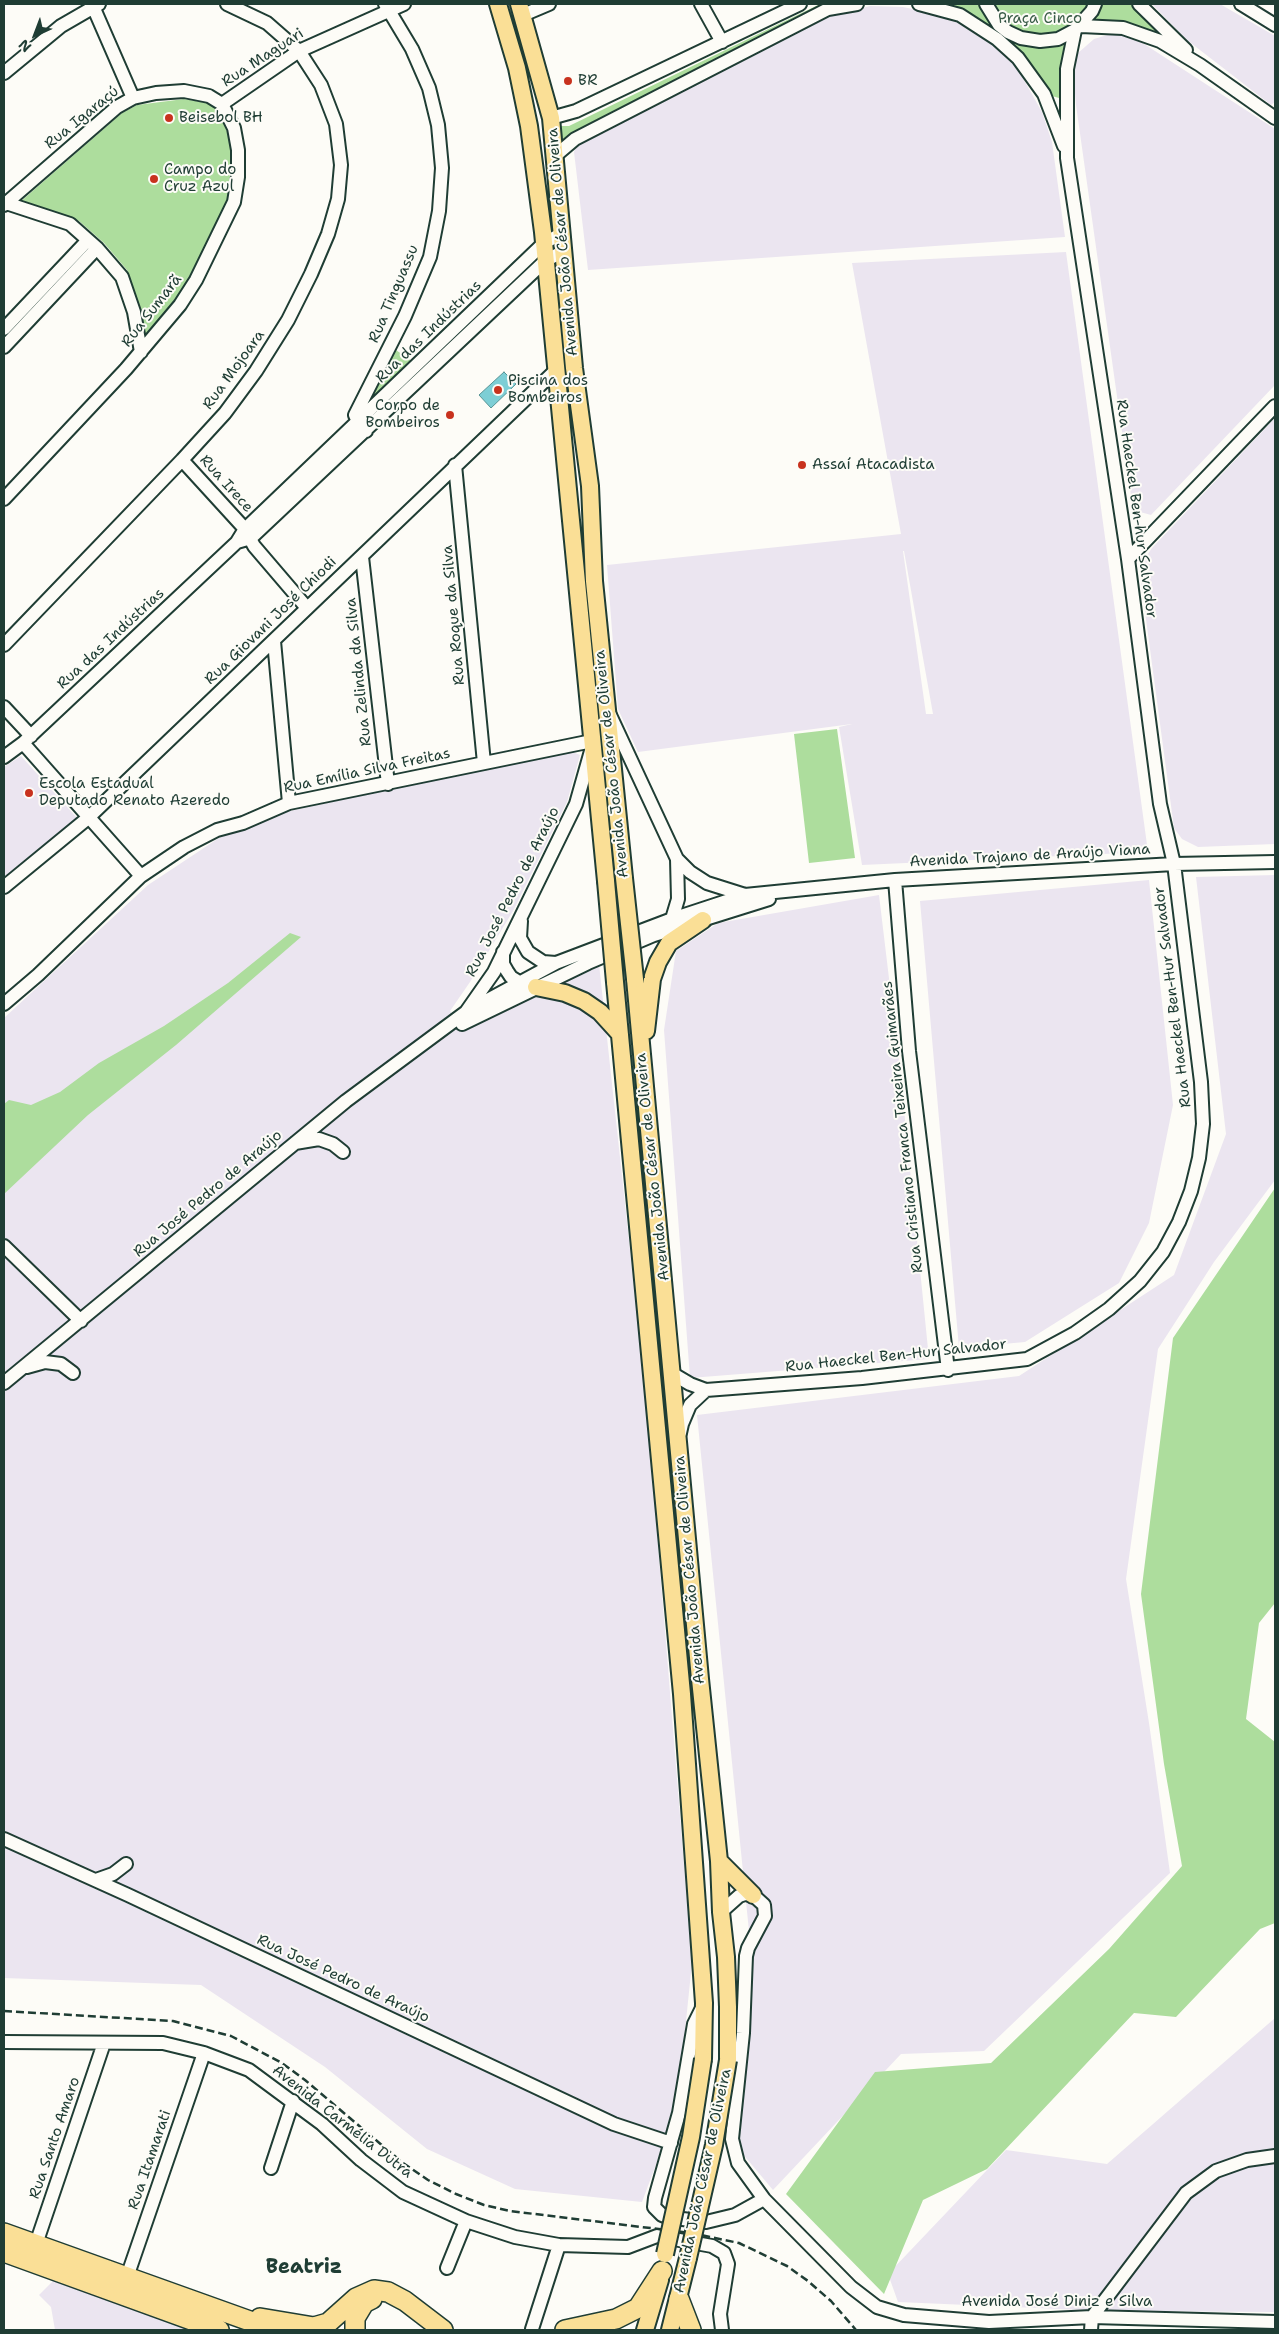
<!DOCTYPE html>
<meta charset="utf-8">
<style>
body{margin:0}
#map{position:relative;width:1279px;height:2334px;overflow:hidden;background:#fdfcf7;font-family:"Shantell Sans",sans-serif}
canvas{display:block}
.frame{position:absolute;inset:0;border:5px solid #1f3d34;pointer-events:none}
.north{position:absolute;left:10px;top:10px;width:50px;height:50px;-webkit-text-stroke:4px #fdfcf7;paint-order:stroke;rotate:223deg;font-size:14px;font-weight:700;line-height:20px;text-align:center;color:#1f3d34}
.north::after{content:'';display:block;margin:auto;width:18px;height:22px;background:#1f3d34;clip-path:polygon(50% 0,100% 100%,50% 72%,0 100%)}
</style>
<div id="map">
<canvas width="1279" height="2334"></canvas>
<div class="frame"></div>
<div class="north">N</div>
</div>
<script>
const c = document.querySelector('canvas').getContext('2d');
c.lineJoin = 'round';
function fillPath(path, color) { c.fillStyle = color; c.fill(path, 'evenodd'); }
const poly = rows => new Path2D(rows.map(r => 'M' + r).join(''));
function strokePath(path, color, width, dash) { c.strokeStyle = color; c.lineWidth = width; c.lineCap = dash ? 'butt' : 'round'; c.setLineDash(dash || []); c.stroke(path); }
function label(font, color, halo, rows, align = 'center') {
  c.font = font + ' "Shantell Sans",sans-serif'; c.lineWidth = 4; c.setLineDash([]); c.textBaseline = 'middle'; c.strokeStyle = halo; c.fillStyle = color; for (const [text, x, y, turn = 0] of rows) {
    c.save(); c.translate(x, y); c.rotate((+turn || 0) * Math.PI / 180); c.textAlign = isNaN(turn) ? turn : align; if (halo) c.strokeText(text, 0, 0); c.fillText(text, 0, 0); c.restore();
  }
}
const built = poly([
 [1152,4,1220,4,1275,36,1275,102,1271,105,1187,40],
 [870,6,903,7,947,16,985,37,1015,64,1042,112,1052,142,1065,237,588,270,574,152,578,142,817,20],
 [1114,33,1135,38,1275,129,1275,385,1151,515,1133,510,1076,105,1073,70,1078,53,1094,39],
 [1066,252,1148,852,862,865,839,727,852,724,638,752,618,709,607,565,901,534,852,263],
 [903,551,904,551,933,714,926,714],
 [1275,418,1275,844,1198,847,1182,839,1174,828,1141,582,1143,561,1152,548],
 [570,751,580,755,567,802,513,911,470,982,450,1011,460,1023,599,964,646,1397,692,1963,677,2108,642,2202,515,2189,427,2149,325,2067,201,1985,4,1978,4,1018,148,885,219,838,290,811],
 [21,756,77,818,4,877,4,767],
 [1275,875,1275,1180,1214,1262,1158,1349,1126,1579,1149,1723,1170,1873,984,2051,901,2054,773,2190,736,2146,751,1951,697,1415,1019,1376,1174,1275,1226,1134,1196,877],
 [1149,880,1173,1105,1149,1223,1119,1283,1025,1342,959,1348,920,901],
 [879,895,900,1070,929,1359,690,1378,664,1030,676,951,718,923],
 [1275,2018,1275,2312,1106,2311,898,2302,888,2274,1006,2150,1107,2164],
 [56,2278,206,2330,55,2330,51,2307,39,2295]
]);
const green = poly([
 [820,4,831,4,795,19,563,140,559,126,569,126],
 [936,4,982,4,992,29],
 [992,4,1087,4,1084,11,1073,24,1059,32,1042,36,1026,34,1010,27,998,15],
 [1098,4,1133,4,1168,41,1132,24,1112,21,1088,22],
 [1072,34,1063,97,1059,98,1052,96,1043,87,1002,35,1031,47,1044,48],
 [184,99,207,103,220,110,234,153,230,201,180,295,144,338,138,302,127,270,104,243,79,221,20,202,122,113,137,105],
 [393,348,416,364,364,413],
 [837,729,855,858,809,863,794,734],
 [290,933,301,937,176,1045,88,1115,4,1194,4,1104,9,1100,31,1105,60,1092,99,1063,164,1026,228,983],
 [1275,1188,1275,1603,1259,1623,1246,1719,1275,1742,1275,1923,1260,1929,1176,2017,1134,2013,987,2169,923,2200,884,2294,786,2194,875,2072,991,2063,1109,1949,1182,1866,1164,1764,1141,1594,1173,1338]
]);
const water = poly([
 [504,372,516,384,491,408,479,395,504,372]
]);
const minor = poly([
 [92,4,133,98],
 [701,4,722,42],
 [919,4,960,15,997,39,1018,58,1044,94,1064,146],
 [986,4,999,25,1008,32,1021,38,1040,41,1058,39,1075,30,1092,11,1095,4],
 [1139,4,1186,50],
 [1241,4,1275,25],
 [523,15,549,4],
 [1081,26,1123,28,1160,41,1200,65,1275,118],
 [4,73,61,26,99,4],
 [222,104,299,51,404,4],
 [551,118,576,111,800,4],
 [555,156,575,139,828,9,857,4],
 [6,203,70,224,97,248,122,277,134,312,141,352],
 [4,205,117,107,133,98,156,93,184,91,209,96,222,104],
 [4,329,88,240],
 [4,347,97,248],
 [366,431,358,422,355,415,405,316,430,257,439,211,442,168,438,125,429,88,412,49,385,4],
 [182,460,245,529,254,546,307,608],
 [455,465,484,763],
 [4,499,126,369,180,305,196,280,234,202,238,177,238,150,234,128,222,104],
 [237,542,251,538,545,261,562,252],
 [362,557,388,784],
 [1128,559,1275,406],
 [274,641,289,803],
 [4,645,182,460,225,413,256,371,288,320,311,274,328,234,338,199,341,165,336,124,321,85,299,51,267,23,227,4],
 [4,707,31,736],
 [610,715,677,859,690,872,707,883,745,895],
 [23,743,141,876],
 [4,757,23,743,237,542,245,529,544,243,561,234],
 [895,880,909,1051,948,1370],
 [4,887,88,818,555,371],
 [521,921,520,938,528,952,543,962,556,963],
 [666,922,672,919,678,899,677,859],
 [503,952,503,964,507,971,511,977,524,985],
 [4,1004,38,975,141,876,184,847,217,830,243,823,289,803,592,741],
 [469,1010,556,963,672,919,745,895,895,880,1174,864,1275,862],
 [462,1024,588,963,654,935,769,899],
 [295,1143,319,1139,333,1144,343,1152],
 [4,1246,81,1321],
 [27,1367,45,1362,61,1364,73,1373],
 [673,1374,690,1384,706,1390,862,1378,1027,1359,1075,1333,1109,1309,1140,1281,1163,1252,1179,1222,1191,1191,1199,1158,1203,1124,1201,1082,1174,864,1160,804,1128,559,1067,158,1067,69,1075,30],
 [4,1383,346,1101,466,1012,494,972,576,804,591,751],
 [680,1433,682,1424,690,1405,706,1390],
 [4,1839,128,1895,614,2124,671,2143],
 [96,1880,113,1874,126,1864],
 [721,1912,739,1896,745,1894,753,1895,764,1905,765,1916,748,1948,746,1956,743,2033,732,2139,738,2163,764,2199,851,2287,877,2307,904,2315,989,2322,1092,2317,1275,2322],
 [703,2006,694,2024,679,2113,655,2198,654,2207,662,2215,667,2217,706,2222,735,2215,764,2199],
 [4,2042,163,2043,204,2053,249,2070,322,2124,361,2160,403,2192,466,2221,515,2237,559,2245,628,2247,657,2236,712,2246,724,2253,728,2264,720,2314,722,2330],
 [271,2168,293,2101],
 [36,2244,104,2043],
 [447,2268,466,2221],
 [127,2277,204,2053],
 [532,2329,559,2245],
 [1091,2330,1092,2317,1186,2193,1216,2171,1247,2160,1275,2156]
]);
const major = poly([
 [498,4,517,68,529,126,543,232,606,881],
 [519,4,551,118,574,368,590,486,594,581,624,878],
 [635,979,700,1679,719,1861,721,1912,726,1957,728,2007,728,2060],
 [615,982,682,1694,704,2003,703,2059],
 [536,987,565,993,584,1001,600,1012,620,1034],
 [646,1031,652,979,658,962,669,943,703,920],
 [719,1861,753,1895],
 [645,2330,660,2280],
 [670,2330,688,2258]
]);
const highway = poly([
 [4,2233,275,2330],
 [4,2252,219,2330],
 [679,2299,691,2330],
 [260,2318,314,2327,328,2323,356,2298,374,2290,388,2292,405,2301,443,2330],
 [355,2330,355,2318,364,2303,372,2299],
 [565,2330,616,2319,638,2308,662,2271]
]);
const rail = poly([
 [4,2011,173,2021,231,2036,282,2063,305,2080,403,2163,428,2180,456,2194,484,2205,510,2211,691,2233,739,2243,787,2266,808,2281,831,2301,856,2330]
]);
const majorBridge = poly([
 [624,878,635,979],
 [606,881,615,982],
 [665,2254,691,2137,703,2059],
 [688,2258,714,2145,728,2060]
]);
const markers = [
 [568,81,5,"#c8321e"],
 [169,118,5,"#c8321e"],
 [154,179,5,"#c8321e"],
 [498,390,5,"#c8321e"],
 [450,415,5,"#c8321e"],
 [802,465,5,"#c8321e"],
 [29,793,5,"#c8321e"]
];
const parkNames = [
 ["Praça Cinco",1040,19]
];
const streetNames = [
 ["Rua Maguari",263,58,-33],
 ["Rua Igaraçú",82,118,-39],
 ["Avenida João César de Oliveira",563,242,-95],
 ["Rua Tinguassu",394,294,-67],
 ["Rua Sumarã",152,311,-52],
 ["Rua das Indústrias",429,332,-44],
 ["Rua Mojoara",234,370,-54],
 ["Rua Irece",226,484,48],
 ["Rua Haeckel Ben-hur Salvador",1136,509,82],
 ["Rua Roque da Silva",454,615,-95],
 ["Rua Giovani José Chiodi",271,621,-44],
 ["Rua das Indústrias",111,639,-43],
 ["Rua Zelinda da Silva",359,672,-96],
 ["Avenida João César de Oliveira",612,764,-96],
 ["Rua Emília Silva Freitas",367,771,-12],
 ["Avenida Trajano de Araújo Viana",1030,856,-3],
 ["Rua José Pedro de Araújo",513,892,-63],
 ["Rua Haeckel Ben-Hur Salvador",1173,997,-97],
 ["Rua Cristiano Franca Teixeira Guimarães",903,1127,-96],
 ["Avenida João César de Oliveira",653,1167,-96],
 ["Rua José Pedro de Araújo",208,1194,-40],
 ["Rua Haeckel Ben-Hur Salvador",896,1356,-6],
 ["Avenida João César de Oliveira",690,1570,-95],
 ["Rua José Pedro de Araújo",343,1979,25],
 ["Avenida Carmélia Dutra",342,2122,38],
 ["Rua Santo Amaro",55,2138,-71],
 ["Rua Itamarati",150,2160,-71],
 ["Avenida João César de Oliveira",703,2181,-78],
 ["Avenida José Diniz e Silva",1057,2302]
];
const poiNames = [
 ["BR",578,81],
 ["Beisebol BH",179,118],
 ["Campo do",164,170],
 ["Cruz Azul",164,187],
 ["Piscina dos",508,381],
 ["Bombeiros",508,398],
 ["Corpo de",440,406,"right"],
 ["Bombeiros",440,423,"right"],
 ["Assaí Atacadista",812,465],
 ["Escola Estadual",39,784],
 ["Deputado Renato Azeredo",39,801]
];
const districtNames = [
 ["Beatriz",304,2268]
];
fillPath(built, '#ebe5f0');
fillPath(green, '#addd9d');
fillPath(water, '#7dced5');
strokePath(water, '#579495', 1);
strokePath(minor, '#1f3d34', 16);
strokePath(major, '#1f3d34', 20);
strokePath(highway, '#1f3d34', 22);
strokePath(minor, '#fdfcf7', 12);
strokePath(major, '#fadf96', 16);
strokePath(highway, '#fadf96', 19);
strokePath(rail, '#1f3d34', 2.5, [8, 4]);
strokePath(majorBridge, '#1f3d34', 20, []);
strokePath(majorBridge, '#fadf96', 16);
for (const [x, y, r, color] of markers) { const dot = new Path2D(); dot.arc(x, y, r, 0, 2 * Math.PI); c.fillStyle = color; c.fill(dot); strokePath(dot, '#fdfcf7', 2); }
label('15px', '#3b5d49', '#fdfcf7', parkNames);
label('15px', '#1f3d34', '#fdfcf7', streetNames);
label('15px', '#1f3d34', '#fdfcf7', poiNames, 'left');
label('bold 20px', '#1f3d34', '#fdfcf7', districtNames);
</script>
